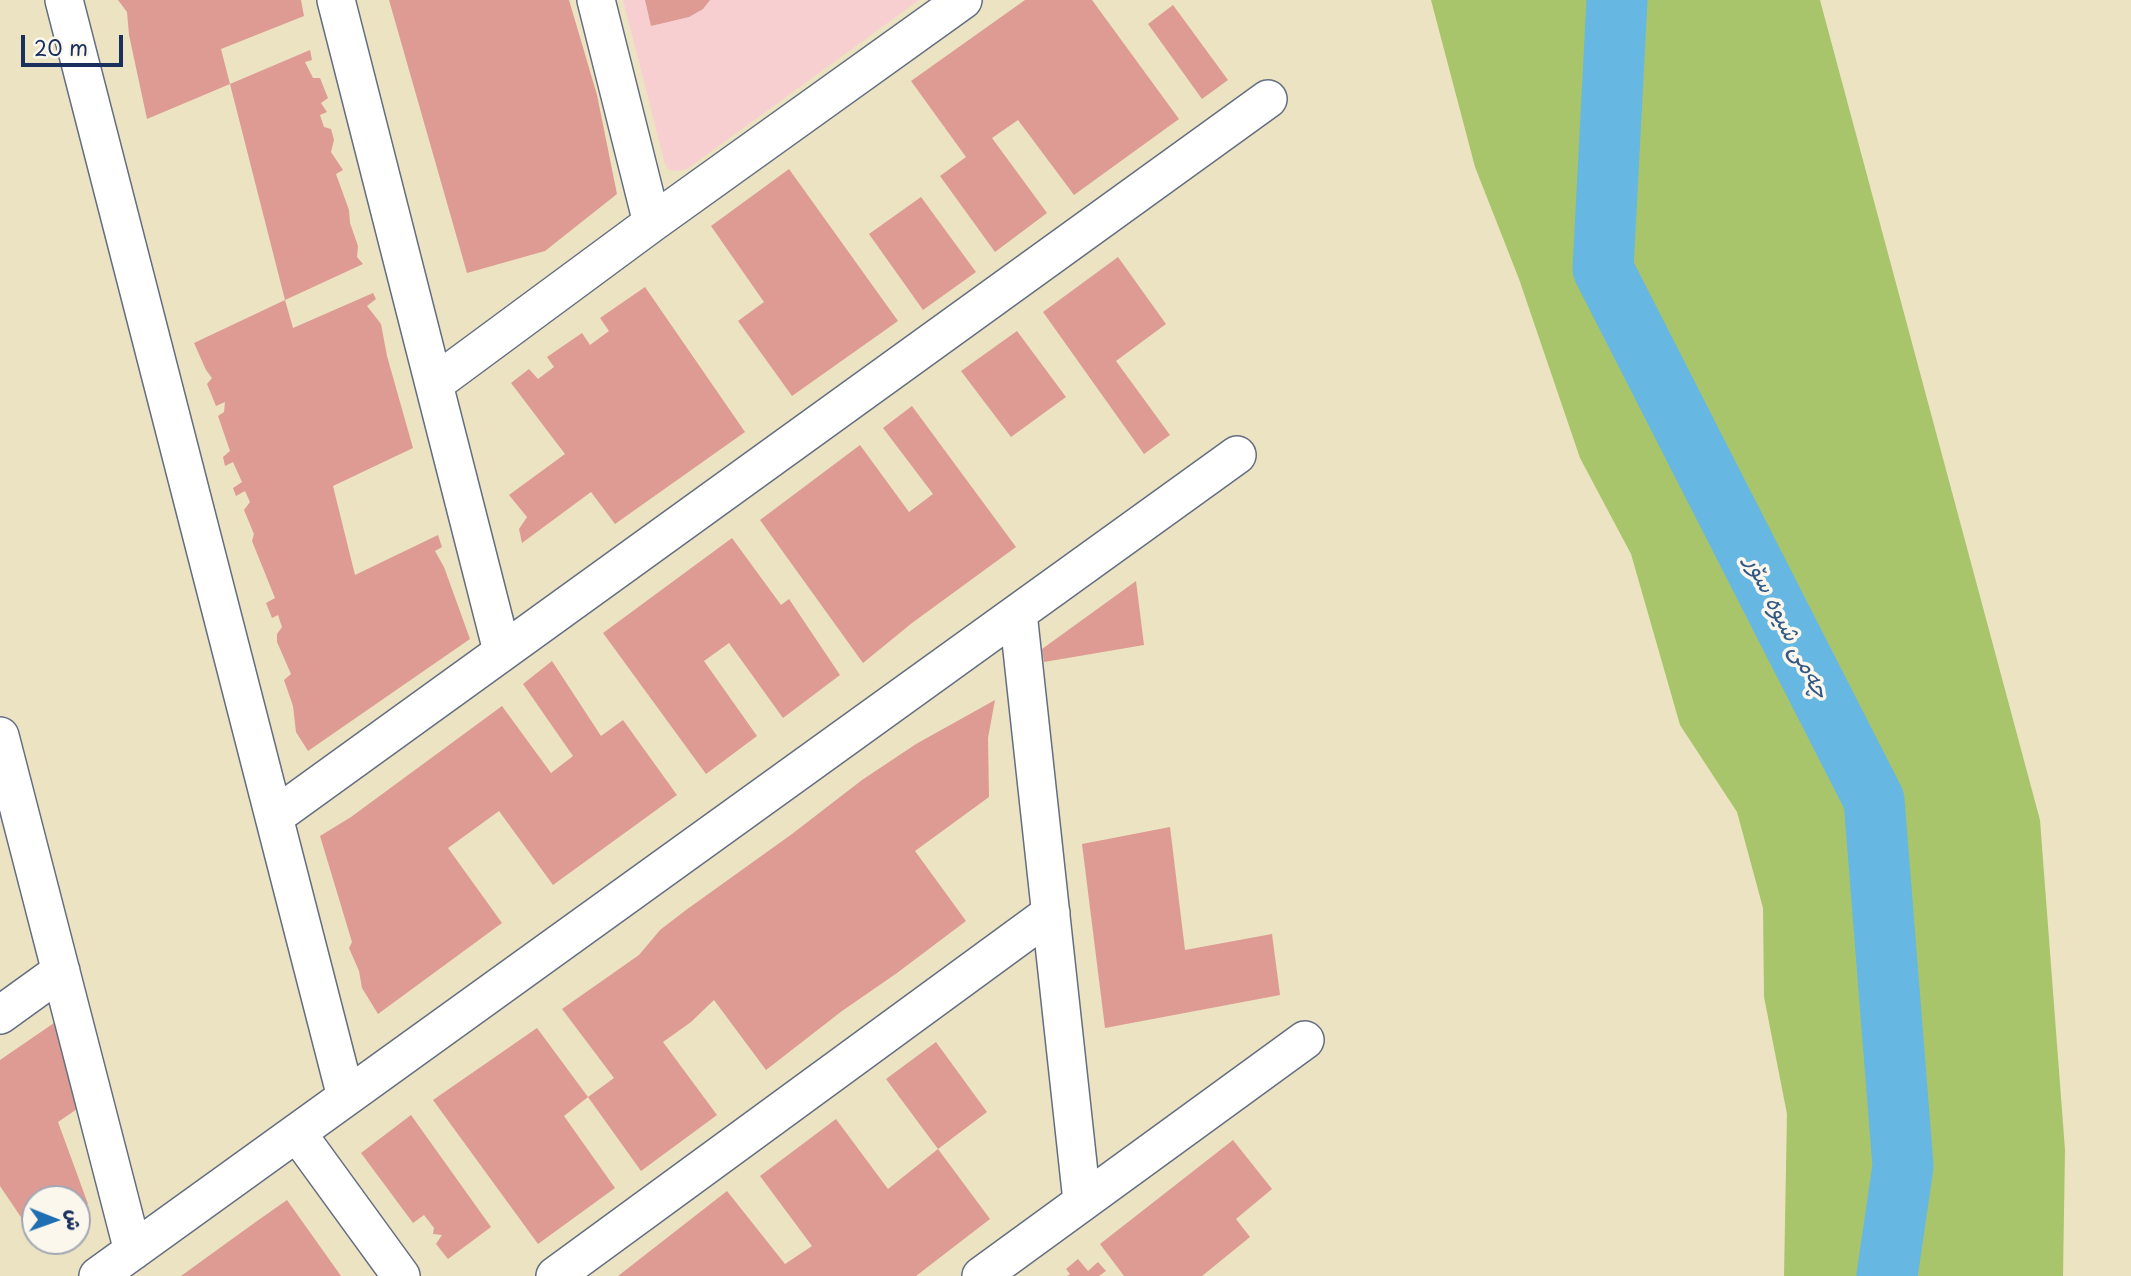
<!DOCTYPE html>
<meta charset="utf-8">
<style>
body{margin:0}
#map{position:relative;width:2131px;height:1276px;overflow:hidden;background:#ece3c2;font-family:"Playpen Sans","Playpen Sans Arabic",sans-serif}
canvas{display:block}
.north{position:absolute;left:21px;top:1185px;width:70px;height:70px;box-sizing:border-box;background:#fbf7ec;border:2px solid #a1a7b3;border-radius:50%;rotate:91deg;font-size:19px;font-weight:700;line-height:28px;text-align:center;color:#1b2f5e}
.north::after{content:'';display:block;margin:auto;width:24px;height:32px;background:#1f6fb2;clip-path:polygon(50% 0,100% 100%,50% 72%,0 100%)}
.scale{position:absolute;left:21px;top:35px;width:102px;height:32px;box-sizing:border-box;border:4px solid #1b2f5e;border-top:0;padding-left:9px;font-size:21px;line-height:24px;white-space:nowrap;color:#1b2f5e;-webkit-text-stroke:5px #fbf7ec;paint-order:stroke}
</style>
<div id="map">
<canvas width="2131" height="1276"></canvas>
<div class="north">ش</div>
<div class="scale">20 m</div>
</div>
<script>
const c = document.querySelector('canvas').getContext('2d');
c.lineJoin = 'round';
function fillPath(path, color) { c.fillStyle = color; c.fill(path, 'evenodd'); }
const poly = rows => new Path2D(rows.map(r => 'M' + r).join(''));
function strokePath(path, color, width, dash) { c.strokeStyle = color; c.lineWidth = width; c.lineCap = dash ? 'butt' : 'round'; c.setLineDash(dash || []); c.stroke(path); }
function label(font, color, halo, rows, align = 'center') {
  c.font = font + ' "Playpen Sans","Playpen Sans Arabic",sans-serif'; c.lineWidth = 7; c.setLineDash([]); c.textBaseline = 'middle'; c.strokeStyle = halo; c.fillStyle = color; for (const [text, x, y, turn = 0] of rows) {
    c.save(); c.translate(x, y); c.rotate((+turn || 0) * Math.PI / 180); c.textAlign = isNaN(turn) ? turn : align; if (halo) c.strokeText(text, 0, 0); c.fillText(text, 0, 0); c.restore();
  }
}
const built = poly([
 [623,0,919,0,687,169,677,171,669,170,665,164]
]);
const green = poly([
 [1431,0,1820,0,2040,820,2065,1150,2063,1276,1784,1276,1787,1114,1764,997,1763,908,1737,812,1680,725,1631,554,1580,458,1519,279,1475,167]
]);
const river = poly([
 [1617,0,1603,269,1874,800,1903,1166,1887,1276]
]);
const building = poly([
 [118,0,301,0,304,16,221,49,230,84,147,119,129,35,127,12],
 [389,0,569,0,597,95,617,194,545,251,467,273],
 [645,0,710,0,703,9,689,17,651,26],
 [1025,0,1092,0,1179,119,1074,195,1018,120,992,138,1047,213,995,252,940,176,966,157,911,81],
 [1173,5,1228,80,1202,99,1148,24],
 [310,50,312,60,305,62,313,78,320,78,328,98,321,103,327,112,320,115,324,127,331,129,334,140,331,152,343,170,336,174,349,210,350,223,358,246,357,257,363,264,285,300,293,328,373,293,376,299,367,306,381,324,387,356,413,448,333,486,355,575,438,535,442,547,435,551,444,567,470,639,308,751,296,732,293,706,284,680,291,674,277,642,277,634,282,627,278,615,272,618,266,603,275,598,252,541,254,534,244,510,250,502,245,491,236,496,233,488,242,482,233,462,225,466,223,457,230,451,218,416,224,412,225,402,216,406,207,384,212,378,206,370,194,343,285,300,230,84],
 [789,169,898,321,792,396,738,321,764,302,711,226],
 [921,197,976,272,923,310,869,234],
 [1118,257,1166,324,1116,361,1170,435,1144,454,1043,312],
 [645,287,745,432,615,524,591,492,522,543,519,529,527,517,509,495,565,454,511,383,529,369,538,379,554,367,547,357,582,333,590,345,609,331,600,318],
 [1017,331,1066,397,1011,437,961,371],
 [912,406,1016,547,912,623,863,663,760,520,860,445,909,512,933,494,883,428],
 [732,538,781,605,789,599,840,675,783,718,729,643,704,661,757,736,706,774,603,633],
 [1136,581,1144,645,1044,662,1042,649],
 [552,661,601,736,623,720,677,795,553,885,499,811,448,848,502,923,378,1014,362,988,359,971,349,948,352,942,320,836,351,817,502,706,551,773,573,756,523,684],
 [995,700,988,738,989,797,915,851,966,921,897,973,842,1011,766,1070,714,1000,691,1022,663,1042,717,1115,641,1171,588,1097,564,1116,615,1188,538,1244,433,1100,537,1028,588,1097,614,1078,562,1009,639,955,660,930,686,910,792,834,862,780,916,744],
 [1170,827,1185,950,1272,934,1280,995,1105,1028,1082,844],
 [54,1023,77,1109,58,1122,88,1204,77,1213,77,1199,35,1199,35,1238,0,1186,0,1060],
 [936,1042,987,1112,938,1149,886,1079],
 [411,1115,491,1227,448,1259,436,1244,442,1235,433,1234,434,1228,424,1215,413,1223,361,1153],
 [836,1119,888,1189,938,1149,990,1219,916,1276,618,1276,727,1191,785,1264,812,1246,760,1176],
 [1233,1140,1272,1189,1236,1219,1250,1237,1202,1276,1124,1276,1100,1244],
 [287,1200,341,1276,181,1276,257,1221],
 [1078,1259,1088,1271,1098,1262,1106,1271,1099,1276,1067,1276,1070,1274,1066,1269]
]);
const minor = poly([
 [64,0,346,1097],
 [336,0,502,651],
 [596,0,652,223],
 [434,384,652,223,963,0],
 [1018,613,1082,1201],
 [0,736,133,1251],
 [274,817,1268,99],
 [0,1015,61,971],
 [297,1133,401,1276],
 [98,1276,1237,455],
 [555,1276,1051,913],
 [981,1276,1305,1040]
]);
const waterNames = [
 ["چەمی شیوە سۆر",1786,628,63]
];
fillPath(built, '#f7cfd1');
fillPath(green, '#a9c56c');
strokePath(river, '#66b7e1', 61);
fillPath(building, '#dd9b93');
strokePath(minor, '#646e81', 40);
strokePath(minor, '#fff', 37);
label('italic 23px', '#325885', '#fbf7ec', waterNames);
</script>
